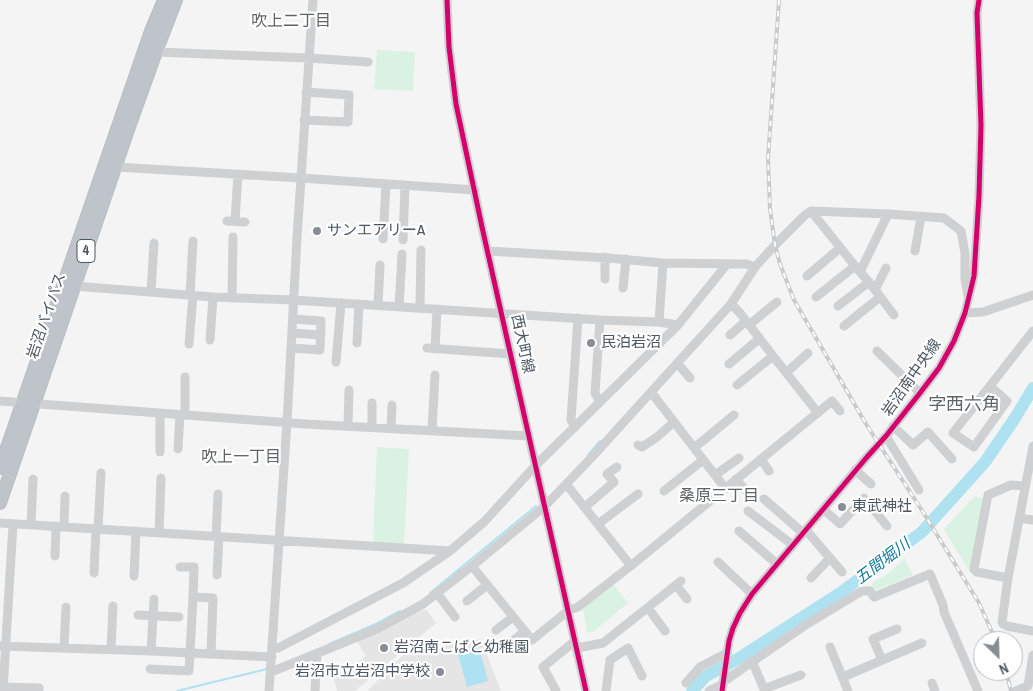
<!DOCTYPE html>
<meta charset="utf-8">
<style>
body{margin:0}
#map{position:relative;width:1033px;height:691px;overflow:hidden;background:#f4f4f4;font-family:"Archivo Narrow",sans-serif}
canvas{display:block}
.north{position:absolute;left:973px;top:631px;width:50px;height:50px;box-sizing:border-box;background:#fff;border:1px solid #b7bbc0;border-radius:50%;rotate:156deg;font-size:14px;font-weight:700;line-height:20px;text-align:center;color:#4a5661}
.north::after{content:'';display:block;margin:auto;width:18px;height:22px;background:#868d94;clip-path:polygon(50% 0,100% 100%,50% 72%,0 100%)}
</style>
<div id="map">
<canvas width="1033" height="691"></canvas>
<div class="north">N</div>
</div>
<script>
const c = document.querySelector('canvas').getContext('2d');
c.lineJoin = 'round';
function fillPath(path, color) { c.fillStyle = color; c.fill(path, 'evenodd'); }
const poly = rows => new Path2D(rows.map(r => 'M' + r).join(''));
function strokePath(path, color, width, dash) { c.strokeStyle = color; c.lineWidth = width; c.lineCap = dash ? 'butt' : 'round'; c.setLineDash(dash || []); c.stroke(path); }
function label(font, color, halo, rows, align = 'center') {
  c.font = font + ' "Archivo Narrow","Noto Sans JP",sans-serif'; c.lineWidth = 4.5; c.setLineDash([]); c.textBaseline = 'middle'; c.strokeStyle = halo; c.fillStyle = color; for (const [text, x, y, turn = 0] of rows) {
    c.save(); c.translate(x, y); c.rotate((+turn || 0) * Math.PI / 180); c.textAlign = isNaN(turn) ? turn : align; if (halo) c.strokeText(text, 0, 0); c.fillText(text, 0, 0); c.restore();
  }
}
const education = poly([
 [416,610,427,610,436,623,355,691,337,691,334,679,366,656,356,640],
 [481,639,501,691,367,691,406,652]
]);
const green = poly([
 [377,50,415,52,413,91,374,89],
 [377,447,409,449,404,544,373,543],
 [974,497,986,498,971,574,944,529],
 [905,559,913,575,877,590,871,588,873,582,886,575],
 [613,584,628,603,593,632,587,633,583,609]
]);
const water = poly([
 [479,647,488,681,467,687,458,654]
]);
const stream = poly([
 [588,455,600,441],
 [430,593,536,506],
 [329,644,376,624,400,611],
 [177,691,267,669]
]);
const river = poly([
 [692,691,706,676,736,660,843,591,922,532,985,462,1015,418,1033,388]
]);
const minor = poly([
 [447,0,449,47,456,104,482,227,586,691],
 [156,52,308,58,368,62],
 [304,120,348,122,349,95,306,92],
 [116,167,301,178,475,190],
 [811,211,855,266,869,282,894,315],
 [227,221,245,222],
 [235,221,238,174],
 [383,239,386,184],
 [403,240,405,185],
 [488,251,608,258,663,263,746,264,755,267],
 [915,251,921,217],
 [860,272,888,214],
 [807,276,840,248],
 [605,279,605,257],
 [74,286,213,297,294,300,600,320,659,322,678,325],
 [623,288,626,259],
 [875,290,886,268],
 [151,292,154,243],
 [190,295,193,241],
 [816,297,855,266],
 [232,298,233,237],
 [378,305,380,265],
 [838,306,869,282],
 [399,307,402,254],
 [420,308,421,250],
 [965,313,983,312,1033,295],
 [600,320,595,393,600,402],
 [659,322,663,263],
 [749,325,777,302],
 [844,326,880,297],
 [292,333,321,335],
 [730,335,746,321],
 [210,340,213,297],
 [357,343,359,304],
 [189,344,193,295],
 [291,348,320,350,321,321,293,319],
 [427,348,511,354],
 [435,349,437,309],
 [877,351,920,393],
 [336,362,341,303],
 [677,363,690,378],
 [729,364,759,339],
 [786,373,808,353],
 [185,377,185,415],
 [737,385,773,356],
 [990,386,1007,401,974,447,953,433,990,386,1033,331],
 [0,401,305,424,529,436],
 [818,413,773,356,740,313,731,304,755,267,775,245,805,215,811,211,888,214,944,218,961,231,965,253,965,279,968,296],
 [348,426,349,390],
 [893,426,913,445,928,432,952,459],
 [372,427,372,403],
 [575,427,571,420,578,318],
 [391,428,392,405],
 [432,430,435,375],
 [886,436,919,490],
 [638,445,642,447,657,437,674,422],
 [1033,446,1008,578,1002,622,1003,624,1007,626,1033,631],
 [694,448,734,415],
 [178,449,180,415],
 [160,452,160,414],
 [761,459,769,471],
 [855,470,871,484],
 [715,475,739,458],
 [736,479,752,498],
 [566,484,631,566],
 [725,488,651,392,731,304],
 [664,491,703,460],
 [764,499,803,533],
 [585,507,614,482,607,474,617,467],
 [823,509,840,524,864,498,887,526],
 [748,511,793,545],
 [1019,518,1033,520],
 [0,523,450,551],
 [598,524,638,494],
 [31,525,33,479],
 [64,527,65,496],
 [98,529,101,473],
 [806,530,842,572],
 [739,531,777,564],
 [159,533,161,478],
 [216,536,218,494],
 [55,556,56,526],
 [718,562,752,594],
 [472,566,532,640,569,610,578,607,633,564,832,401,840,411],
 [180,567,194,567,193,597],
 [94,573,96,529],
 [217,575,219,536],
 [134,576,136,531],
 [811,578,830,558],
 [1008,578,977,572,974,569,988,495,1011,485,1025,486],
 [676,585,687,599],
 [437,593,455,617],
 [467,601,487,585],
 [648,608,665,631],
 [138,615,179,617],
 [496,630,513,617],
 [0,646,151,651,272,657],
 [830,647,848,691],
 [64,648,66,607],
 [273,648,278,648,403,583,450,551,484,522,536,465,678,325,727,264],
 [504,648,525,631],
 [577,648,603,643,681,581],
 [111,649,113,606],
 [151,651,154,599],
 [882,660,873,639,897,629],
 [752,661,764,689,801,675],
 [150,669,189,671,193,597,213,598,211,653],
 [271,672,377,629,423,604,472,566,545,506,594,455,651,392],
 [843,677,922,643],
 [723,682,804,626,862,591,870,591,874,597,930,574,943,605,944,612,978,691],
 [686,683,700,667,727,653],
 [932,683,935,691],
 [4,687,39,688,39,691],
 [3,691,13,524],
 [269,691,287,422,297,238,313,0],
 [315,691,317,653],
 [556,691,543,667,575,641],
 [606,691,610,660,628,648,642,676],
 [709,691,723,684],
 [722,691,729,641,733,628,740,613,752,594,867,457,886,436,920,393,939,368,954,341,965,313,974,276,979,196,981,125,977,13,979,0],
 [1016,691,1028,686,1033,655]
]);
const highway = poly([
 [0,468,151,31,164,0],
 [0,503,129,127,156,52,176,0]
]);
const rail = poly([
 [779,0,768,159,770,209,775,245,780,264,794,300,866,424,923,512,979,603,996,641],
 [1006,671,1011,691]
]);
const cycleway = poly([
 [447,0,449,47,456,104,482,227,586,691],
 [722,691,729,641,733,628,740,613,752,594,867,457,886,436,920,393,939,368,954,341,965,313,974,276,979,196,981,125,977,13,979,0]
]);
const markers = [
 [317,231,5,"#868d94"],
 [591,343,5,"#868d94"],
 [842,507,5,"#868d94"],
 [384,648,5,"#868d94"],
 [440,672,5,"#868d94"]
];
const shields = [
 [86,251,18]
];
const shieldNames = [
 ["4",86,251]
];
const poiNames = [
 ["サンエアリーA",327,231],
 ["民泊岩沼",601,343],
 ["東武神社",852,507],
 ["岩沼南こばと幼稚園",394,648],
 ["岩沼市立岩沼中学校",430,672,"right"]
];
const streetNames = [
 ["岩沼バイパス",47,316,-71],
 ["西大町線",522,344,78],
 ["岩沼南中央線",912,378,-55]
];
const neighbourhoodNames = [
 ["吹上二丁目",291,22],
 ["吹上一丁目",241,458],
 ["桑原三丁目",719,497]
];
const waterNames = [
 ["五間堀川",883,562,-37]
];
const quarterNames = [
 ["字西六角",964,405]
];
fillPath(education, '#e6e5e6');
fillPath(green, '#d9f2e3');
fillPath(water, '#aee2f0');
strokePath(stream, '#aee2f0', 2);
strokePath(river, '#aee2f0', 12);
strokePath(highway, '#b9bec3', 14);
strokePath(minor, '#ced0d2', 9);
strokePath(highway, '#bec4c9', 12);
strokePath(rail, '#c9cacc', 4);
strokePath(rail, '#fff', 2, [5.5]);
strokePath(cycleway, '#d6006c', 5);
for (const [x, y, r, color] of markers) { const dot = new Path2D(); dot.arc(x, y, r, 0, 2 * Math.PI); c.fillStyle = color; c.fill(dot); strokePath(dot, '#fff', 2); }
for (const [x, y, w] of shields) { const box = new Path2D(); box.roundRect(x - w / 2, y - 11.5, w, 23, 4); c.fillStyle = '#fff'; c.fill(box); strokePath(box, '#4a5661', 1); }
label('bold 14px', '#4a5661', null, shieldNames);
label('15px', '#4a5661', '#fff', poiNames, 'left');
label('15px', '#4a5661', '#fff', streetNames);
label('16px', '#5f6368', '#fff', neighbourhoodNames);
label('italic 16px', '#0c7c9b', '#fff', waterNames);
label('18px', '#5f6368', '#fff', quarterNames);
</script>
